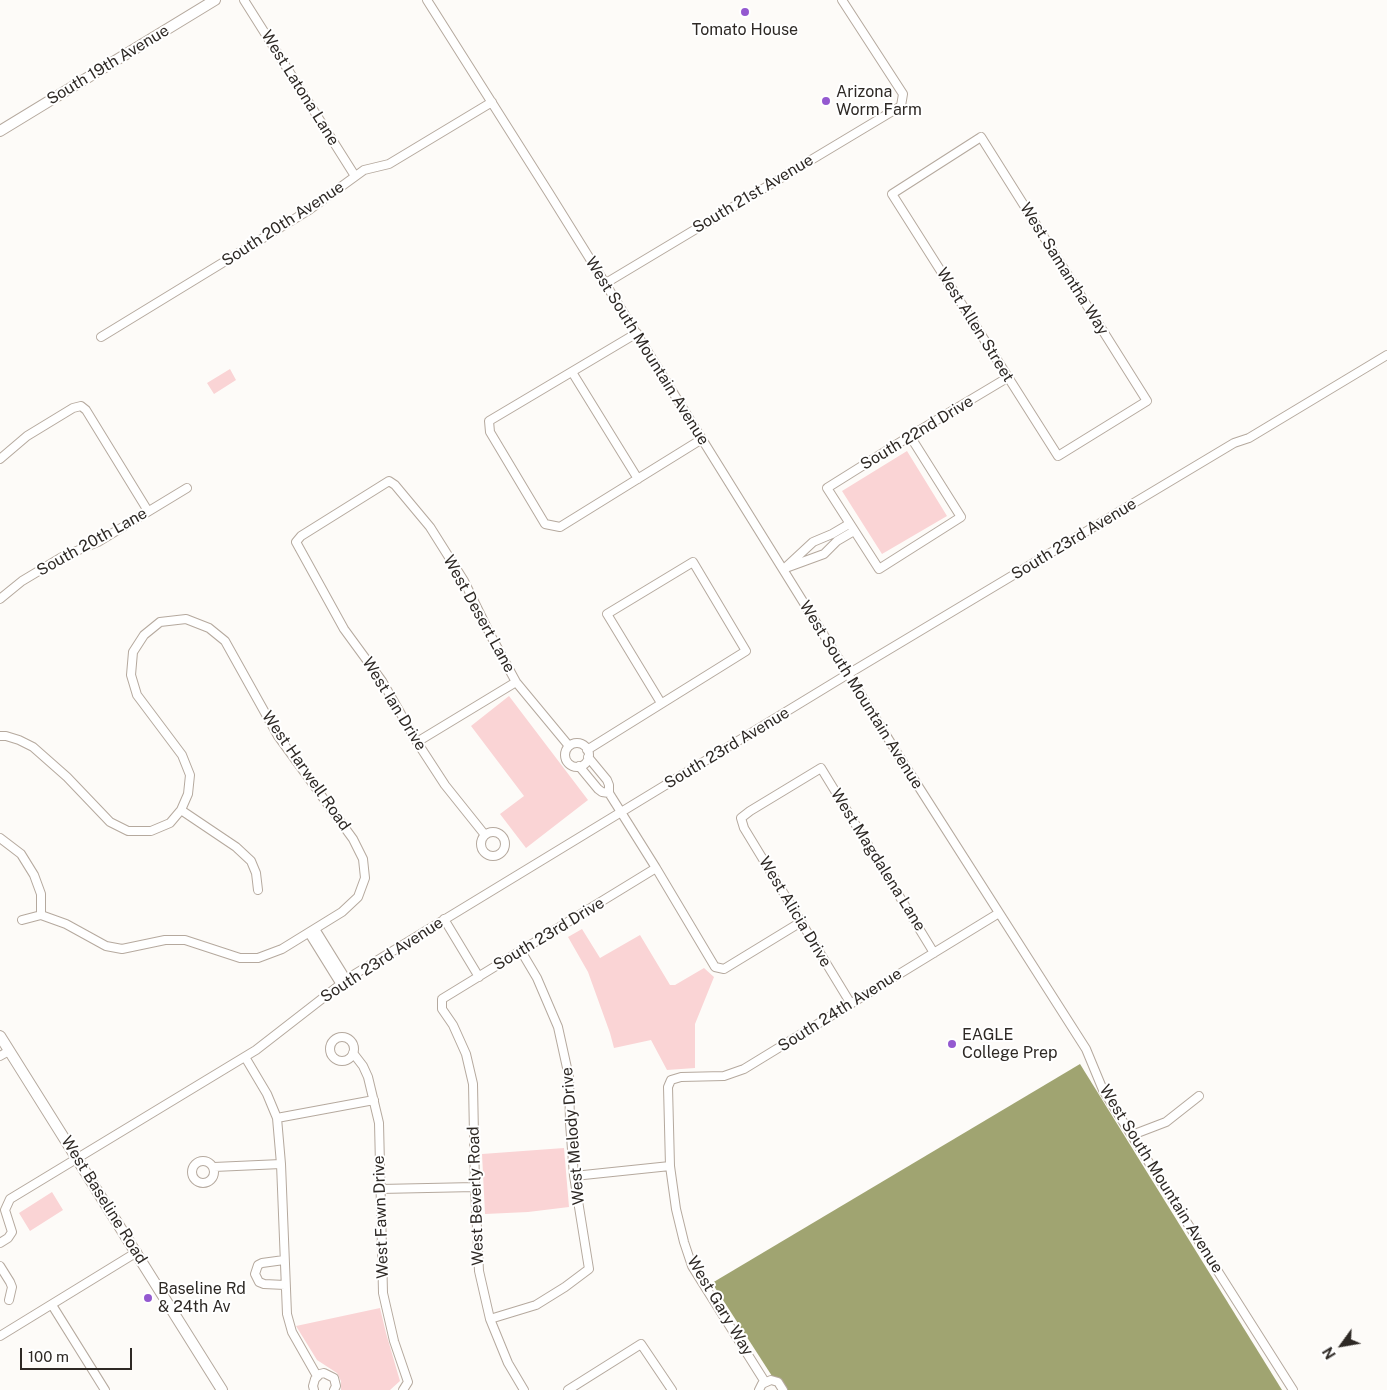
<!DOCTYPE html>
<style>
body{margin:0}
#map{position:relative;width:1387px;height:1390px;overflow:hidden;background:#fdfbf8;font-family:"Public Sans",sans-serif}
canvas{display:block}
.north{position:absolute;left:1317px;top:1320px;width:50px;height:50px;-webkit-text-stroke:4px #fff;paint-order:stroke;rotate:238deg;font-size:14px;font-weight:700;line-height:20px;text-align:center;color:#2e2925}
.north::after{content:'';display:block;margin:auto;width:18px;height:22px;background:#2e2925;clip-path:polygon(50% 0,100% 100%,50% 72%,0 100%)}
.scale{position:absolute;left:20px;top:1348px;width:112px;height:22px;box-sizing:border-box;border:2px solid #2e2925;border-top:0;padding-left:6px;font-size:15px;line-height:18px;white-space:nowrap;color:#2e2925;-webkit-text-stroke:4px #fff;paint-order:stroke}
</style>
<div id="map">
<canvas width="1387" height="1390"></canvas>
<div class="north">N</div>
<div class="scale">100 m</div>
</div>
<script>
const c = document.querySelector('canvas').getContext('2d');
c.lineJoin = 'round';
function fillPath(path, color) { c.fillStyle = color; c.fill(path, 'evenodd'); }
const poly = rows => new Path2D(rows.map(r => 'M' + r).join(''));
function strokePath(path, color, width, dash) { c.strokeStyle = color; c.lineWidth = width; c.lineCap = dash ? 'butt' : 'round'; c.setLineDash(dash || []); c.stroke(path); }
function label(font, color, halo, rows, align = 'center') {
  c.font = font + ' "Public Sans",sans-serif'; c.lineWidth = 4; c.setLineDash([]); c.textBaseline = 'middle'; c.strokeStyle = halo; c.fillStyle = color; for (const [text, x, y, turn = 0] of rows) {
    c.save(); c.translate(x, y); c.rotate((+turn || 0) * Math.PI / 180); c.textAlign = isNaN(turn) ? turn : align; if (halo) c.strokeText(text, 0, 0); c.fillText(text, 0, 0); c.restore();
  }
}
const green = poly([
 [230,369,236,380,214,394,207,383],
 [907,451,947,516,882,554,842,491],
 [509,696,588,800,526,848,500,814,524,796,471,726],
 [582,929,600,958,640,935,670,985,675,985,704,968,714,977,695,1024,695,1068,667,1070,651,1040,614,1048,610,1033,588,972,568,937],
 [564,1148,569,1207,528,1212,485,1214,482,1154],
 [52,1192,63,1210,30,1231,19,1213],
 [380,1308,386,1333,400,1381,390,1390,341,1390,341,1381,337,1373,317,1360,296,1326]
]);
const water = poly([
 [1080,1064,1282,1390,781,1390,712,1283]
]);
const minor = poly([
 [244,0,355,176],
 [427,0,549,193,899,756,1086,1049,1103,1090,1293,1390],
 [981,137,1147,401,1058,456,892,194,981,137],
 [606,283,901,106,903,94,842,0],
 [637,333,489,421,490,432,545,524,560,527,702,439],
 [101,337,309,210,364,170,389,164,492,102],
 [572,372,638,479],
 [910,436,961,517,879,569,827,488,910,436,1007,378],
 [0,459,27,436,73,408,81,406,86,410,148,511],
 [785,568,813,542,832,534,849,524],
 [783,569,824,554,837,541,854,531],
 [0,599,22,581,62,557,98,542,187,488],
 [0,736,6,736,19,740,33,747,67,777,110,822,128,831,151,831,170,823,181,810,188,794,190,775,182,755,137,695,131,675,133,652,144,635,160,622,186,619,209,628,225,641,278,736,353,839,363,859,365,878,358,897,342,912,282,949,258,958,240,958,185,940,165,940,122,949,106,946,66,924,41,915,22,920],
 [417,742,516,682],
 '565 755a12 12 0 1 1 24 0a12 12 0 1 1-24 0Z',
 [587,750,746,651,693,562,607,614,661,703],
 [588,757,607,780,609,785,609,793,656,868,715,967,724,969,801,922],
 [579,766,598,789,602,792,609,793],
 [181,810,236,847,251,861,256,873,258,890],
 '481 844a12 12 0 1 1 24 0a12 12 0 1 1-24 0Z',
 [485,835,445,785,417,742,382,681,344,629,296,542,301,536,389,481,395,485,430,527,464,581,491,636,516,682,569,746],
 [0,838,21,854,34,875,41,894,41,915],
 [444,919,479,977],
 [315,929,346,979],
 [309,933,340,983],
 [851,1004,744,828,741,818,750,811,821,768,934,953],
 '330 1049a12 12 0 1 1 24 0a12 12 0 1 1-24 0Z',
 [353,1053,363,1066,368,1077,379,1123,383,1293,394,1341,408,1382,403,1390],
 [0,1056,9,1051],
 [245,1057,267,1094,277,1118,281,1164,287,1314,292,1332,317,1376],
 [277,1118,374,1100],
 [1132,1135,1166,1122,1199,1096],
 '192 1172a11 11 0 1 1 22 0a11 11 0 1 1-22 0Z',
 [214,1167,281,1164],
 [574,1176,670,1166],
 [380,1189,475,1187],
 [0,1243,8,1238,12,1232,5,1210,10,1199,256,1050,350,977,848,674,1234,443,1249,438,1387,355],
 [284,1260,262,1263,258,1265,255,1274,259,1282,264,1284,285,1285],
 [0,1266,10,1282,12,1287,9,1300],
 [52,1305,105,1390],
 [490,1319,536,1305,565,1287,589,1269,574,1176,570,1123,569,1077,558,1027,537,978,521,951],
 [0,1336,137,1252],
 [765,1382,702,1282,692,1266,684,1242,676,1209,670,1166,668,1087,671,1080,681,1077,724,1076,744,1069,999,913],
 [314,1390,313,1386,315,1379,320,1374,324,1373,334,1378,336,1386,334,1390],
 [524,1390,508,1363,490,1319,479,1271,475,1187,473,1084,466,1054,453,1025,442,1009,442,999,656,868],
 [568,1390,641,1344,672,1390],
 [759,1390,762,1384,771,1380,778,1382,783,1390]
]);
const major = poly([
 [0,131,215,0],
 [0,1036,222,1390]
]);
const markers = [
 [745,12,5,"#9459d0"],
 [826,101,5,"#9459d0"],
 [952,1044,5,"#9459d0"],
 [148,1298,5,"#9459d0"]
];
const poiNames = [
 ["Tomato House",745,30,"center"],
 ["Arizona",836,92],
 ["Worm Farm",836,110],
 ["EAGLE",962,1035],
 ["College Prep",962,1053],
 ["Baseline Rd",158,1289],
 ["& 24th Av",158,1307]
];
const streetNames = [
 ["South 19th Avenue",108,65,-31],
 ["West Latona Lane",300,88,58],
 ["South 21st Avenue",753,194,-31],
 ["South 20th Avenue",283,224,-33],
 ["West Samantha Way",1064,269,58],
 ["West Allen Street",975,325,58],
 ["West South Mountain Avenue",647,351,58],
 ["South 22nd Drive",917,433,-31],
 ["South 23rd Avenue",1074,539,-31],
 ["South 20th Lane",92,542,-29],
 ["West Desert Lane",479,614,61],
 ["West South Mountain Avenue",861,695,58],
 ["West Ian Drive",394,704,58],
 ["South 23rd Avenue",727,748,-31],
 ["West Harwell Road",306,771,55],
 ["West Magdalena Lane",878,860,58],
 ["West Alicia Drive",795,912,59],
 ["South 23rd Drive",549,934,-31],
 ["South 23rd Avenue",382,960,-33],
 ["South 24th Avenue",840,1010,-32],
 ["West Melody Drive",573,1136,-95],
 ["West South Mountain Avenue",1161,1179,58],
 ["West Beverly Road",476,1196,-92],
 ["West Baseline Road",104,1200,58],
 ["West Fawn Drive",381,1217,-92],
 ["West Gary Way",720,1306,59]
];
fillPath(green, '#fad4d5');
fillPath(water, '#a0a471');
strokePath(minor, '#b5a99e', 10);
strokePath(major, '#b5a99e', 12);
strokePath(minor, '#fff', 8);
strokePath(major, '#fff', 10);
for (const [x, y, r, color] of markers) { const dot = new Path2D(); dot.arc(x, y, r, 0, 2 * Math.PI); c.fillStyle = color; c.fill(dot); strokePath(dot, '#fff', 2); }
label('16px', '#2e2925', '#fff', poiNames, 'left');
label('16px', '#2e2925', '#fff', streetNames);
</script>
